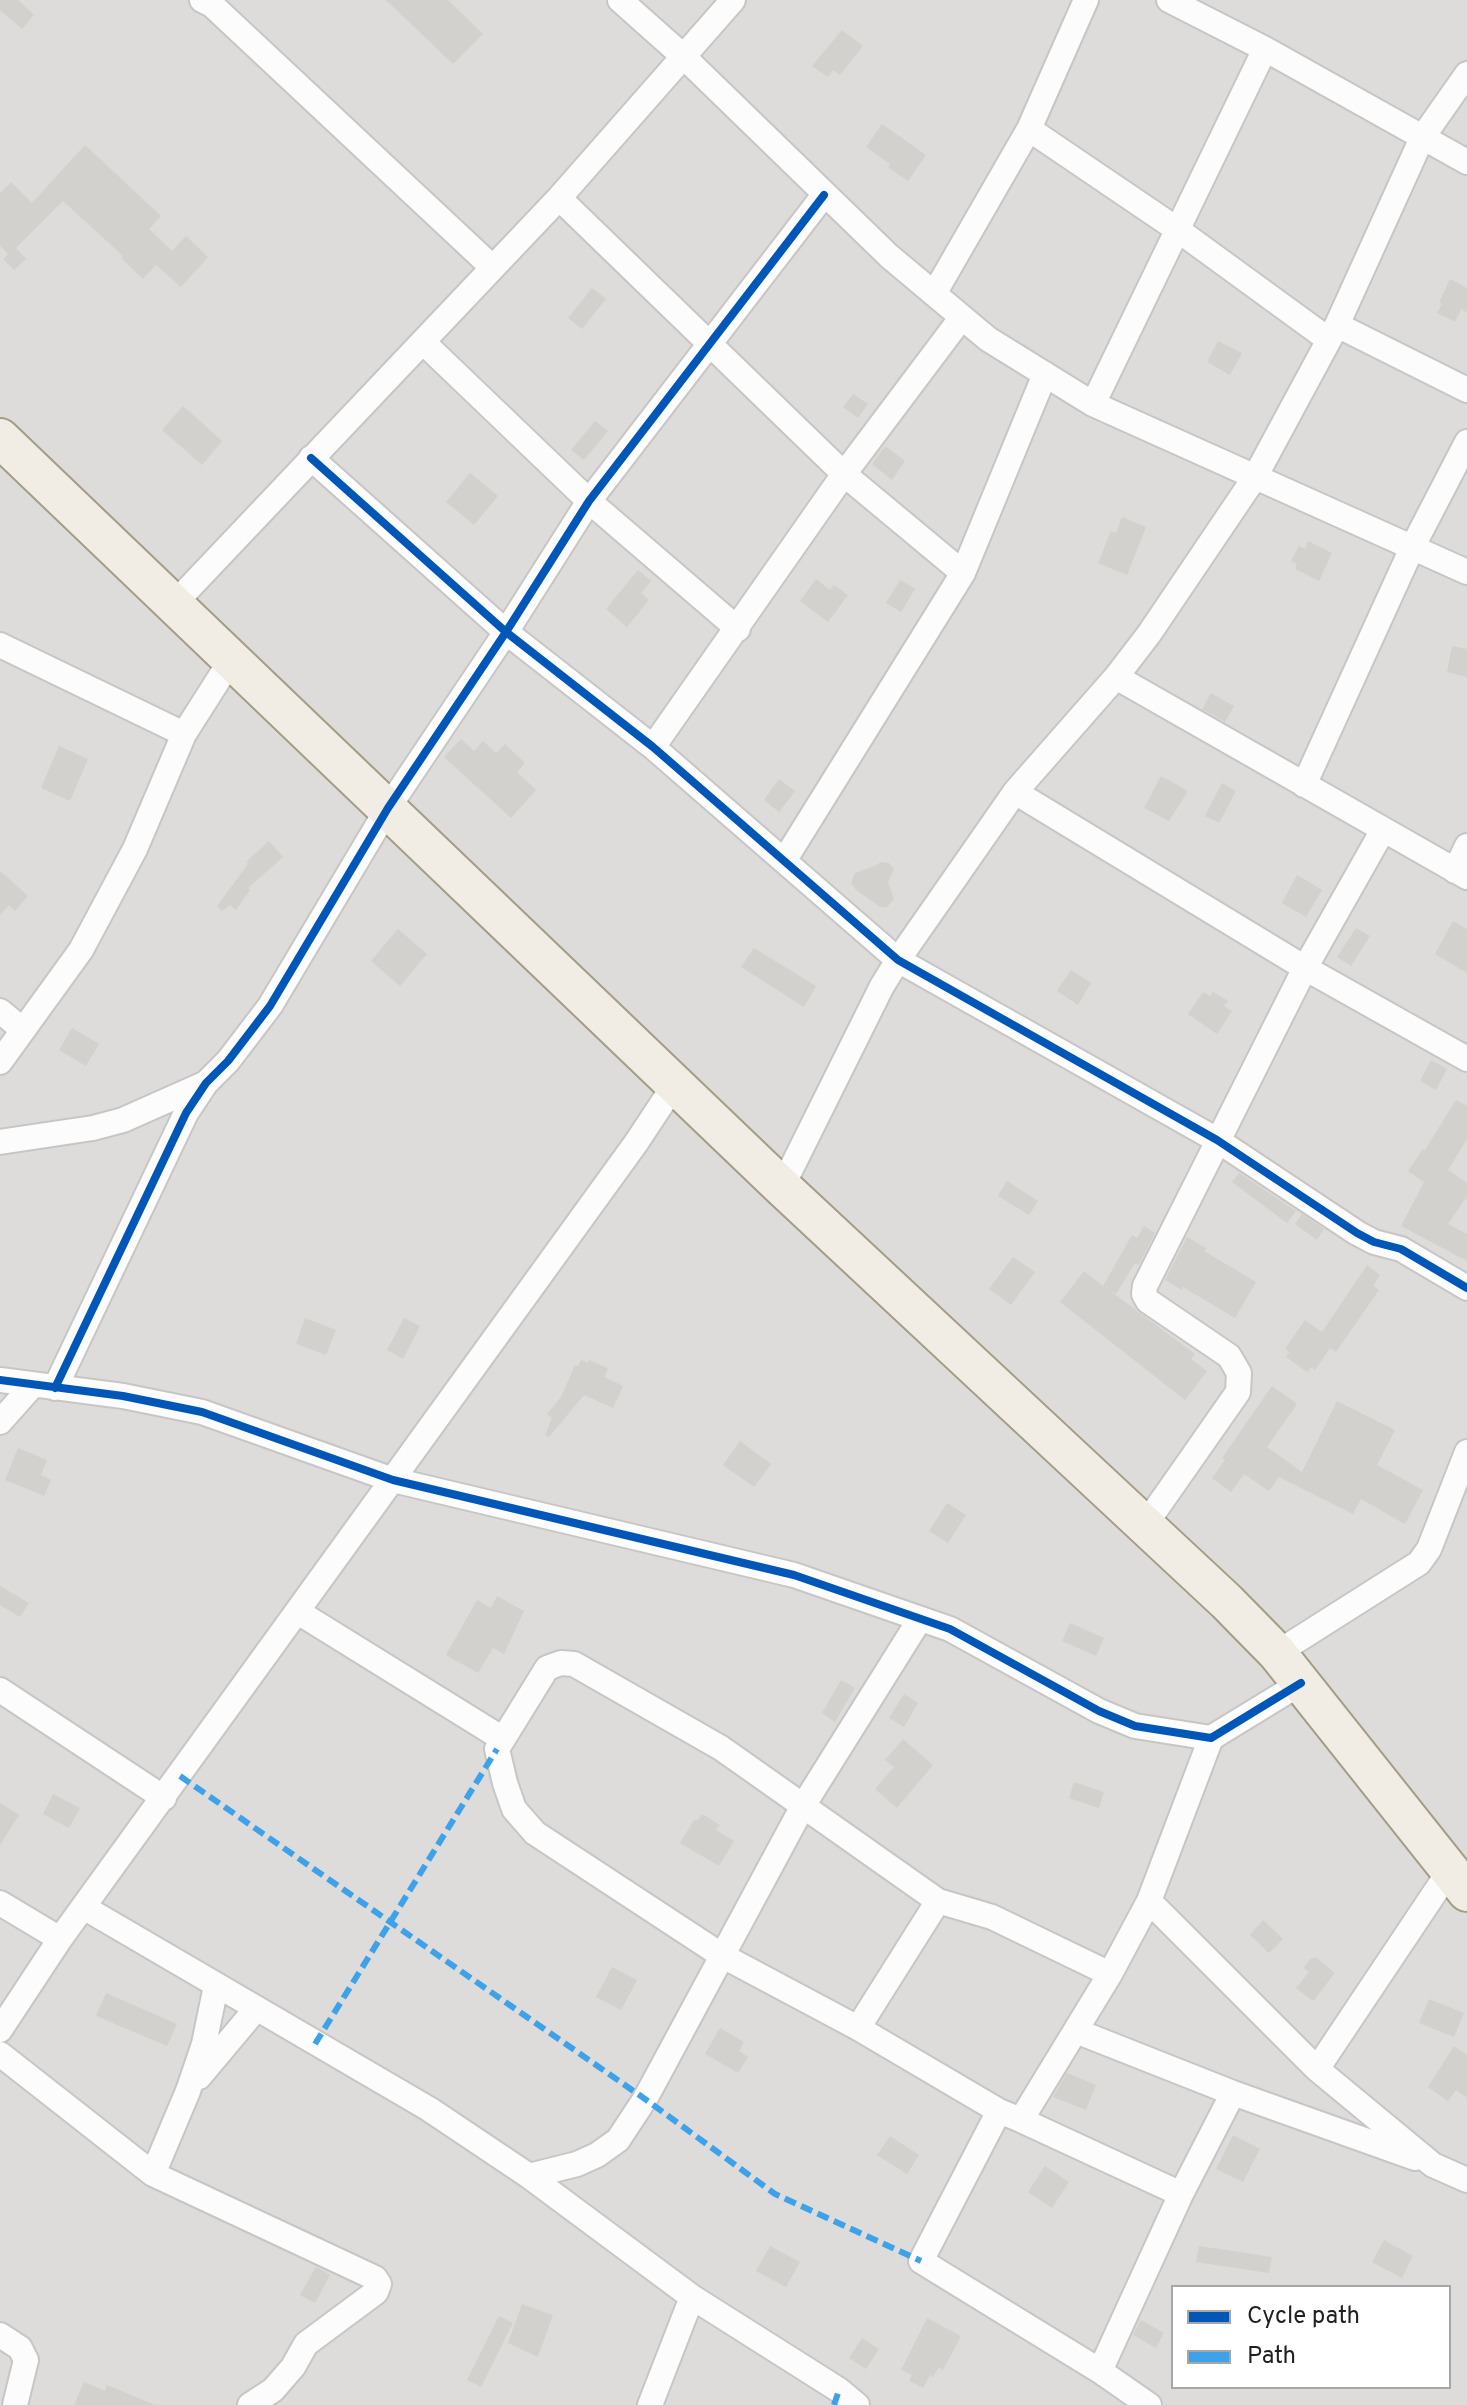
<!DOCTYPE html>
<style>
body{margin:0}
#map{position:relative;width:1467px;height:2405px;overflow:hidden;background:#eeede8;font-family:Overpass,sans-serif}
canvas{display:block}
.legend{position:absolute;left:1171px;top:2285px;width:280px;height:104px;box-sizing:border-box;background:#fff;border:2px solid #a6a6a6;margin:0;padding:10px 14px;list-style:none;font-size:24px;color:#202020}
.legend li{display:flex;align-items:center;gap:16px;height:40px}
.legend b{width:40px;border:2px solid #a6a6a6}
</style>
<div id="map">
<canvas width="1467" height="2405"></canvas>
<ul class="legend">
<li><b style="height:10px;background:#0057b8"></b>Cycle path</li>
<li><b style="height:10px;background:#3da2ea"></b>Path</li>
</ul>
</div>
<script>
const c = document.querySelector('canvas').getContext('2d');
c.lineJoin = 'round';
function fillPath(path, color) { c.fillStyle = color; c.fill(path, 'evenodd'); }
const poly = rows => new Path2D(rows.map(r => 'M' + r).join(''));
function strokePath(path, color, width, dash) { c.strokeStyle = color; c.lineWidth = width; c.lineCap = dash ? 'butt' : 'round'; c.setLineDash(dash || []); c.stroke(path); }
const residential = poly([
 [0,0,1467,0,1467,2405,0,2405],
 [1173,2287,1449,2287,1449,2387,1173,2387]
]);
const building = poly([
 [0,0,18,0,34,15,22,29,0,10],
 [386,0,448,0,483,34,453,64],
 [842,30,863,46,840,75,833,70,828,77,812,66],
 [882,124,926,155,908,181,888,167,890,164,866,147],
 [85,145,161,216,149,229,172,251,186,236,208,257,181,287,156,265,143,279,121,258,123,256,63,201,16,248,26,259,14,270,3,259,8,254,0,245,0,193,11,182,32,203],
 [1450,279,1467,288,1467,312,1461,309,1455,322,1437,313,1442,304,1439,302],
 [592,288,606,299,582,329,568,318],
 [1218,341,1242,353,1230,375,1207,362],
 [853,394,868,404,858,418,843,407],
 [183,406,222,441,202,465,162,430],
 [595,421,608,431,584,460,571,450],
 [885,446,905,461,892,480,872,464],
 [470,473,498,496,474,525,446,502],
 [1122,517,1146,527,1127,575,1098,563,1111,531,1116,533],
 [1308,541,1332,553,1319,581,1295,569,1297,564,1291,561,1299,546,1305,549],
 [638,570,651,581,641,593,649,600,627,627,606,609],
 [816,579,830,590,834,585,848,595,828,622,800,601],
 [900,580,915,589,901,612,886,603],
 [1452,646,1467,649,1467,677,1447,672],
 [1211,693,1234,706,1225,722,1202,709],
 [461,739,474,751,483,741,496,753,505,744,525,763,517,772,536,790,511,818,444,757],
 [59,746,88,759,70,801,41,788],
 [1161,776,1188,791,1169,821,1144,808],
 [779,779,795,791,779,812,764,800],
 [1222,783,1236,791,1219,823,1205,816],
 [269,841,283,857,248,888,250,890,236,910,230,905,222,911,217,906,248,864,246,862],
 [881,862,889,863,894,869,888,882,894,899,886,908,879,906,856,890,851,883,855,873,875,866],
 [0,871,28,896,15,911,9,905,0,915],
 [1297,875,1322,890,1306,917,1282,903],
 [1453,921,1467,929,1467,973,1435,954],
 [1356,928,1370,936,1351,966,1337,957],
 [398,929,427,954,400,986,371,961],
 [754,948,816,986,804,1007,741,967],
 [1071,970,1091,983,1078,1005,1057,991],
 [1203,992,1210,996,1213,992,1228,1001,1224,1006,1232,1011,1217,1034,1188,1014],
 [72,1028,99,1044,86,1066,59,1050],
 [1431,1060,1447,1069,1436,1090,1420,1081],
 [1456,1100,1467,1106,1467,1139,1448,1170,1467,1183,1467,1196,1448,1224,1467,1234,1467,1261,1401,1226,1424,1182,1408,1171,1423,1149,1425,1150],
 [1239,1173,1296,1211,1287,1223,1232,1182],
 [1007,1181,1038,1201,1029,1215,998,1196],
 [1302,1214,1324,1229,1317,1240,1295,1224],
 [1144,1226,1155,1233,1139,1265,1135,1263,1116,1294,1105,1287,1195,1354,1191,1359,1207,1371,1185,1400,1060,1302,1084,1271,1103,1286,1132,1235,1137,1238],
 [1187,1237,1206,1248,1204,1251,1256,1282,1235,1318,1183,1287,1182,1290,1165,1280],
 [1013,1257,1035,1272,1011,1305,989,1289],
 [1367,1265,1380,1275,1373,1286,1379,1290,1336,1352,1330,1348,1315,1370,1311,1367,1307,1372,1286,1357,1290,1352,1285,1349,1305,1320,1322,1332],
 [305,1318,336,1330,326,1355,296,1344],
 [404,1318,420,1326,403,1359,387,1350],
 [581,1360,588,1363,589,1360,608,1368,604,1377,623,1386,613,1408,584,1395,549,1437,545,1435,552,1418,547,1414,561,1397,575,1365,578,1366],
 [1272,1386,1297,1404,1267,1447,1302,1472,1337,1401,1395,1430,1377,1465,1423,1490,1405,1524,1361,1499,1353,1514,1279,1477,1269,1491,1244,1474,1231,1492,1212,1478,1225,1460,1222,1458],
 [740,1441,771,1464,754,1487,723,1465],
 [18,1448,47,1460,41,1475,51,1480,44,1496,5,1480],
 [947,1503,966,1515,948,1543,929,1531],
 [0,1586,29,1603,20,1617,0,1605],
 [497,1596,524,1611,504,1654,493,1648,478,1673,446,1655,477,1600,491,1608],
 [1070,1623,1104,1638,1096,1656,1062,1641],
 [841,1680,855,1688,835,1722,822,1713],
 [904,1694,918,1703,904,1727,889,1718],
 [903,1739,933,1765,897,1808,875,1789,894,1767,885,1760],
 [1074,1782,1104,1792,1099,1808,1069,1798],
 [53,1794,80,1808,69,1828,43,1814],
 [0,1803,19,1815,0,1845],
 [702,1814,720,1825,716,1830,734,1841,719,1866,680,1843,694,1820,698,1820],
 [1263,1920,1283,1939,1269,1953,1250,1935],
 [1311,1958,1317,1958,1335,1973,1313,2001,1296,1988,1309,1972,1303,1968],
 [612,1967,637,1980,621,2010,596,1997],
 [106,1993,177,2024,167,2046,96,2016],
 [1429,1999,1464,2013,1454,2037,1419,2023],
 [720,2028,744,2042,739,2051,748,2057,738,2073,705,2054],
 [1454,2046,1467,2055,1467,2098,1456,2090,1448,2101,1428,2087],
 [1067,2073,1096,2085,1086,2110,1053,2097],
 [1233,2135,1260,2149,1243,2182,1216,2169],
 [890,2136,919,2155,907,2174,877,2155],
 [1045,2166,1069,2182,1052,2208,1028,2192],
 [1384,2240,1413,2256,1402,2278,1372,2262],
 [770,2246,800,2262,786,2287,756,2271],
 [1199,2246,1272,2257,1269,2273,1196,2262],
 [316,2267,330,2275,315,2303,300,2295],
 [522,2304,553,2315,538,2357,508,2343],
 [499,2316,513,2323,481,2387,467,2380],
 [927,2318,961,2336,943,2370,939,2367,933,2377,930,2375,923,2388,909,2381,912,2375,901,2370],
 [1141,2320,1164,2333,1156,2348,1133,2335],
 [862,2338,879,2349,866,2369,849,2358],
 [84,2382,105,2391,107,2385,155,2405,74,2405]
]);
const street = poly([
 [202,0,212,5,492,267],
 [620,0,684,57,889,256,988,339,1093,404,1467,572],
 [1169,0,1265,49,1467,162],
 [1029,129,1178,230,1329,340],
 [559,198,844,474,963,573],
 [934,294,1029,129,1086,0],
 [1337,325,1467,390],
 [424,343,589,501,738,629],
 [1093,404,1265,49],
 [311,458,506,632,653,747,898,960,1217,1140,1357,1233,1374,1242,1401,1249,1467,1288],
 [173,605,559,198,733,0],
 [0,645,184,734],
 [1116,677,1467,877],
 [653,747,844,474,962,317],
 [1304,785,1412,548,1467,442],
 [1015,792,1305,968,1467,1059],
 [784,861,963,573,1045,374],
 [1455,871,1467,846],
 [0,1011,23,1030],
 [0,1062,81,950,135,849,184,734,231,660],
 [0,1142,93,1128,123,1120,204,1084],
 [782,1187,882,986,898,960,1015,792,1116,677,1149,634,1255,477,1337,325,1422,138,1467,74],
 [0,1380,123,1396,202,1412,393,1480,794,1575,950,1629,1099,1711,1135,1726,1211,1738,1301,1683],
 [55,1388,186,1113,206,1083,228,1061,270,1006,388,808,506,632,589,501,824,195],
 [0,1422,32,1386],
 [1145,1525,1238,1392,1239,1373,1229,1356,1148,1301,1144,1294,1145,1286,1305,968,1383,830],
 [298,1612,503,1739],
 [1277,1653,1419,1563,1429,1549,1467,1452],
 [0,1690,164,1798],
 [938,1901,721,1748,574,1664,561,1663,547,1668,497,1749,505,1783,514,1809,535,1833,721,1955,858,2028,999,2111],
 [1149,1901,1317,2069,1433,2165,1467,2180],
 [0,1903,60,1939],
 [85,1908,429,2109,529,2176,692,2297,839,2390,857,2405],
 [858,2028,938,1901,992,1917,1110,1974],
 [0,2030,60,1939,636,1143,675,1084],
 [1076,2031,1233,2093,1415,2158],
 [0,2054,153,2174,375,2278,379,2284,376,2292,306,2344,293,2367,273,2390,250,2405],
 [1317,2069,1450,1870],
 [199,2077,256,2009],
 [1021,2120,1181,2194],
 [153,2174,188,2091,204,2044,216,1986],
 [529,2176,577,2164,597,2155,618,2140,645,2099,803,1806,920,1619],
 [0,2335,20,2348,26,2360,15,2405],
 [1100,2371,1181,2194,1233,2093],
 [650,2405,692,2297],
 [1149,2405,1100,2371,921,2261,999,2111,1021,2120,1110,1974,1149,1901,1211,1738]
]);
const primary = poly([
 [0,438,782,1187,1227,1602,1277,1653,1467,1892]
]);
const quiet = poly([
 [180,1776,645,2099,775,2194,921,2261],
 [315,2044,497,1749],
 [834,2405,839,2390]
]);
const cycleway = poly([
 [311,458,506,632,653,747,898,960,1217,1140,1357,1233,1374,1242,1401,1249,1467,1288],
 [0,1380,123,1396,202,1412,393,1480,794,1575,950,1629,1099,1711,1135,1726,1211,1738,1301,1683],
 [55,1388,186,1113,206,1083,228,1061,270,1006,388,808,506,632,589,501,824,195]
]);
fillPath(residential, '#dddcda');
fillPath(building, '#d2d1ce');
strokePath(street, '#c7c6c4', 28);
strokePath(primary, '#a49d85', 42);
strokePath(street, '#fcfcfc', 24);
strokePath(primary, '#f1ede5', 38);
strokePath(quiet, '#3da2ea', 6, [12, 6]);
strokePath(cycleway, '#0057b8', 8);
</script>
